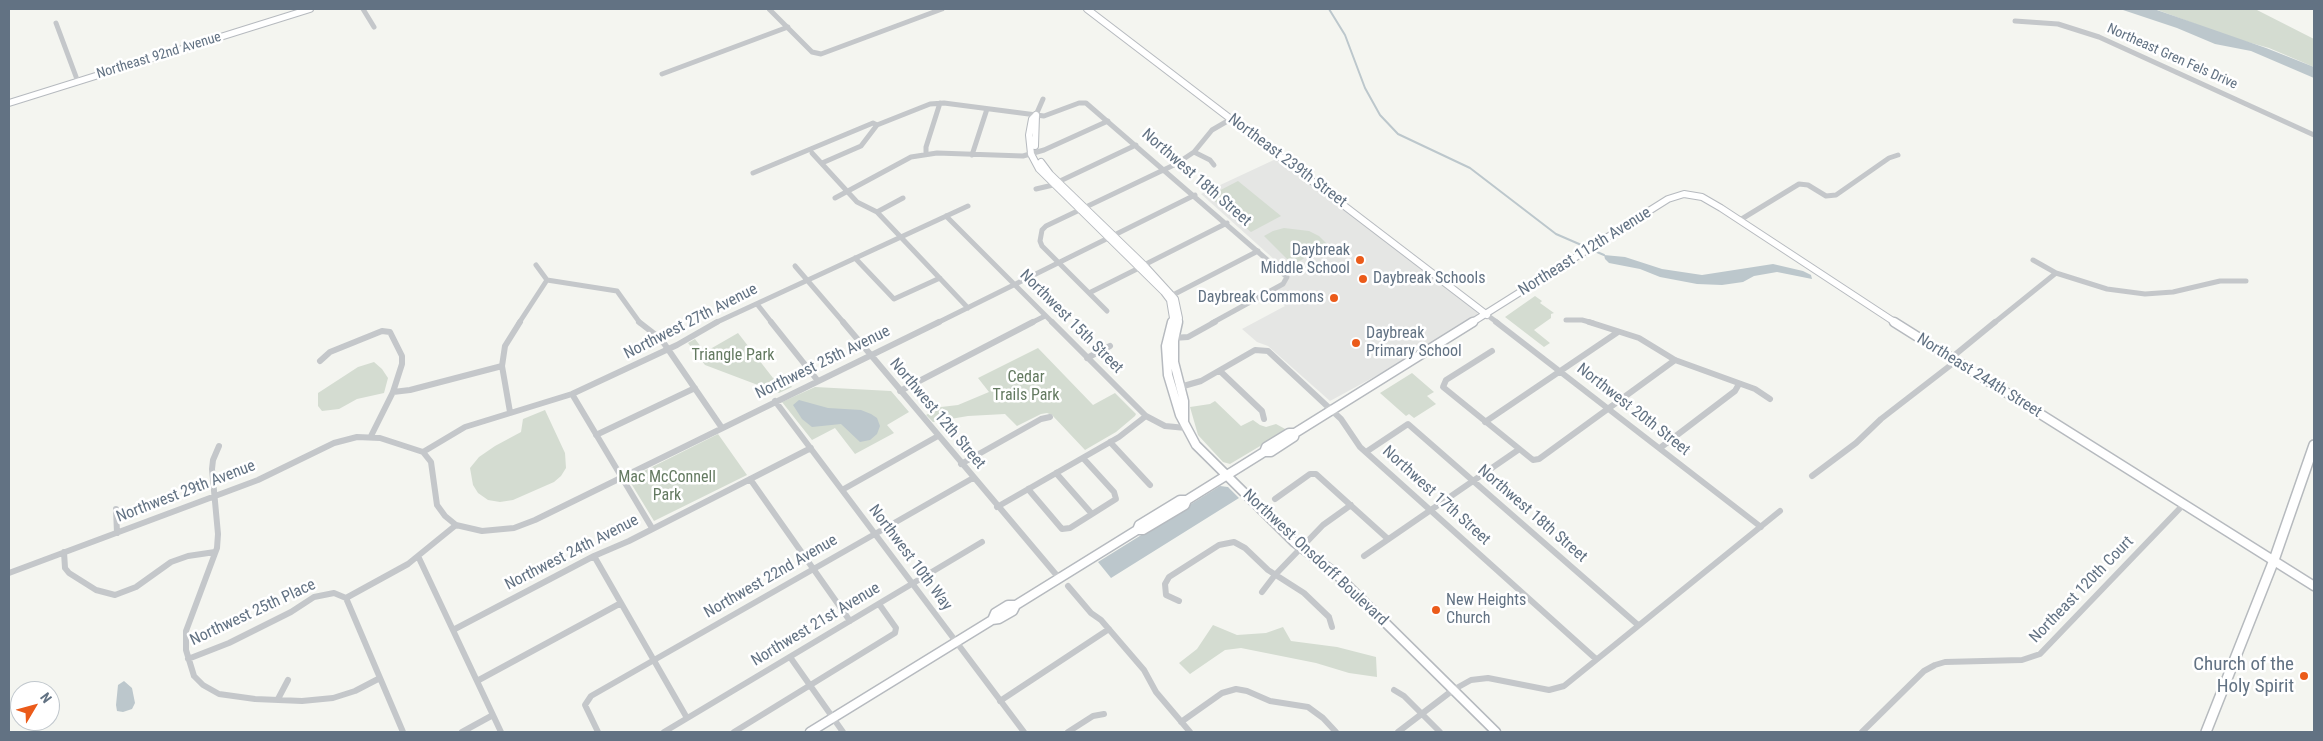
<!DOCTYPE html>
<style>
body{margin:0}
#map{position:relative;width:2323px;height:741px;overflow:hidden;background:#f4f5f0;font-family:"Roboto Condensed",sans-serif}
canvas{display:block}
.frame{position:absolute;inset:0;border:10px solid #627283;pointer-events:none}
.north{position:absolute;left:10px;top:681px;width:50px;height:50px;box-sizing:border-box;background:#fff;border:1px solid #c0c7cd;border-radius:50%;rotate:53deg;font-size:14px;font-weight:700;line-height:20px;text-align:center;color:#627283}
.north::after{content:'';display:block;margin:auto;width:18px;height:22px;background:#eb5b1a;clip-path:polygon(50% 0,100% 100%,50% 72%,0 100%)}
</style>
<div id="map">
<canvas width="2323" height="741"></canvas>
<div class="frame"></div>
<div class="north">N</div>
</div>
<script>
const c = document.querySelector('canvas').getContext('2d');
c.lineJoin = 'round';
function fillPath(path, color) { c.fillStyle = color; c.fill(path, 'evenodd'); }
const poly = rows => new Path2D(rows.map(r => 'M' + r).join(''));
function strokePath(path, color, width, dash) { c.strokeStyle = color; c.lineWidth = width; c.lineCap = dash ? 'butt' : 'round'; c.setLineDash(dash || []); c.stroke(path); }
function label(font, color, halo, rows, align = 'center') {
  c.font = font + ' "Roboto Condensed",sans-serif'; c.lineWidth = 5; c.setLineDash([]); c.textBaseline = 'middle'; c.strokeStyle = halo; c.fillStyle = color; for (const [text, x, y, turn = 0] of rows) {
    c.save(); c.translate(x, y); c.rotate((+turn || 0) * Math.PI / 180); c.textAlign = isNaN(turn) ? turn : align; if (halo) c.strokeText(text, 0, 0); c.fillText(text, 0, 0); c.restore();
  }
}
const built = poly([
 [1278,158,1477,309,1478,317,1418,353,1330,401,1268,346,1257,342,1242,329,1285,306,1270,292,1289,277,1289,275,1285,269,1201,194]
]);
const green = poly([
 [2155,9,2255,9,2314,39,2314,67,2269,48,2233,38],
 [1238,181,1281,216,1251,232,1209,196],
 [1284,228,1309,231,1319,236,1327,244,1298,262,1289,261,1264,236,1273,231],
 [1535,296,1542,301,1540,303,1554,313,1551,314,1551,318,1534,330,1550,343,1544,347,1505,317],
 [738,333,773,378,783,374,792,387,779,393,705,365,688,343,695,339,705,352],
 [1038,348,1093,405,1115,393,1136,414,1135,416,1116,432,1085,450,1052,415,1047,413,1041,414,1017,426,1005,414,968,416,933,422,926,415,941,407,958,405,989,392,978,378],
 [374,362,382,369,388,378,384,393,357,399,339,409,322,411,318,406,318,393,358,367],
 [1412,373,1434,392,1427,396,1436,404,1414,418,1409,414,1406,416,1380,393],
 [815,387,891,391,909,412,887,425,894,433,855,454,835,428,812,440,782,402],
 [1215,401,1241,426,1253,420,1260,425,1266,427,1276,424,1287,430,1230,464,1223,462,1198,435,1190,407,1210,404],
 [545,410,565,453,566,468,561,476,554,482,513,500,500,502,488,500,478,493,473,485,470,468,479,457,495,446,521,432,523,419],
 [718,434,747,475,654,521,629,480,630,478],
 [1213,625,1237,635,1266,633,1283,627,1291,641,1337,647,1376,657,1377,677,1349,673,1316,663,1241,648,1225,650,1190,674,1179,663,1197,649]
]);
const water = poly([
 [2120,9,2154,9,2266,48,2314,67,2314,78,2251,51,2215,44,2177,28],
 [1604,255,1625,257,1662,269,1702,275,1773,264,1803,271,1811,275,1812,279,1777,272,1754,276,1743,282,1722,285,1697,284,1660,277,1640,269,1609,263,1605,259],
 [799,400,828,408,861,410,871,414,877,418,880,426,877,434,870,440,860,442,841,424,812,427,802,419,793,405],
 [1220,486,1228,487,1239,498,1111,578,1098,562],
 [124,681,132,688,135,703,132,709,123,712,117,711,116,705,118,685]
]);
const stream = poly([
 [1329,9,1345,35,1365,88,1380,115,1398,134,1470,168,1556,234,1586,247],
 [1590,249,1604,255]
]);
const streetFar1 = poly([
 [363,9,374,27],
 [769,9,812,52,821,54,942,9],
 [2015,21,2058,24,2099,37,2314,135],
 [56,23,78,82],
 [662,74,788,27],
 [1036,115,1043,99],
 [1194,152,1210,160,1214,165],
 [812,153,857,202,877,212,968,308],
 [926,154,926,147,940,103],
 [972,155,987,109],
 [822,163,861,146,877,125,930,104,944,103,1044,116,1079,103,1086,103,1287,277,1283,284,1212,323],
 [753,173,873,123,877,125],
 [1058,182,1136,145],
 [1036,189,1053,185],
 [835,198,911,157,937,153,1023,156,1044,150,1108,121],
 [877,212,903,198],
 [946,216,1053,323],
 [1740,220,1799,184,1808,185,1826,196,1836,195,1889,158,1898,155],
 [855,258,894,299,940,278],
 [2033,260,2056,273],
 [536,265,547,280],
 [1144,265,1227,223],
 [795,266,844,323],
 [547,280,617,291,640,323],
 [1089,293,1139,268],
 [1169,297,1258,251],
 [757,304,772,323],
 [1107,311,1042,246,1040,241,1042,230,1046,226,1176,164,1194,152,1212,130,1231,119],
 [1487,315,1498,323],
 [1566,320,1582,320,1593,323],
 [519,323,547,280],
 [715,323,968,206],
 [937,323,1195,195],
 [1031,323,1045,316],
 [1994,323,2056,273,2107,289,2145,294,2173,292,2220,281,2246,281]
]);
const street = poly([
 [639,322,661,339,722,428],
 [771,322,818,381],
 [843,322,1059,578],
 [1052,322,1146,416,1165,426,1186,428],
 [1496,322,1761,527],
 [1589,322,1639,338,1675,360,1755,389,1770,399],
 [1173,338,1188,337,1215,322],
 [1492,351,1446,380,1443,387,1533,460,1539,459,1675,360],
 [1087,358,1110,346],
 [1951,358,1995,322],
 [320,361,330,352,382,331,390,332,402,356,402,364,393,392,371,436],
 [1220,371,1262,411,1264,419],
 [1173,389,1201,381,1255,350,1268,351,1341,419,1360,447,1596,659],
 [900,391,1033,322],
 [393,392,410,390,502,366],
 [572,394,652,528],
 [775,401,1024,732],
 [510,412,502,366,505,346,520,322],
 [1485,422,1618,332],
 [596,435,695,388],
 [1110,442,1150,485],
 [219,446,213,460,212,469,218,534,217,548,186,631,186,650,194,676,203,685,219,694,255,699,302,701,333,698,355,691,380,678],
 [1660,448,1735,391,1739,384],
 [423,452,465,427,572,394,677,345,717,322],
 [1366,452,1408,424,1638,625],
 [961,464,1041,419,1050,417],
 [1056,473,1092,514],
 [1812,476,1856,443,1881,419,1956,361],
 [750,479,850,621],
 [1028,489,1062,529,1070,528,1116,499,1114,492,1083,458],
 [842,490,938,436],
 [1275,499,1310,474,1316,474,1388,539],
 [997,507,1119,437,1146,416],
 [116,509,117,533],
 [64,552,65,568,69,573,96,590,115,595,136,587,171,562,188,556,215,552],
 [418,556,501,732],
 [594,556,687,718],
 [1364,556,1518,450],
 [9,573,258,480,334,443,357,437,380,438,423,452,431,462,437,505,445,516,456,525,482,531,514,528,535,520,939,322],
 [1068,586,1091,613,1101,620,1144,670,1156,692,1190,732],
 [1262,592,1275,575,1323,525,1351,505],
 [346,598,403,732],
 [1179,601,1166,595,1165,584,1169,577,1219,545,1234,542,1245,548,1268,570,1304,593,1329,617,1332,627],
 [453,630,594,556,629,541,811,448],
 [790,657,843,732],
 [188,659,229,643,291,612,314,597,334,593,346,598,408,564,456,525],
 [477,681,621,603],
 [1394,690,1404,696,1440,732],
 [278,699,288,680],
 [1000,701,1109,629],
 [1181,722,1222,693,1236,689,1247,691,1270,701,1308,707,1323,718,1336,732],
 [462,732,493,715],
 [598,732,585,705,591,696,973,478],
 [664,732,982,542],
 [734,732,895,633,896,628,879,604],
 [1068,732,1093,716,1104,714],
 [1398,732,1453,690,1471,680,1488,678,1549,690,1564,686,1780,511],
 [1862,732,1924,671,1935,665,1945,662,2022,660,2040,654,2184,504]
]);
const secondaryFar1 = poly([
 [1087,9,1487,315],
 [9,103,310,9],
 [1036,115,1032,119,1029,135,1031,154,1039,169,1164,292,1170,300,1173,318,1172,323],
 [1035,146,1036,115],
 [1041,162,1050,174,1144,265,1175,299,1179,318,1178,323],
 [1471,323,1668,199,1684,194,1702,197,1721,208,1896,323]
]);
const secondary = poly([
 [1172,322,1166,346,1168,375,1180,415,1196,445,1294,542,1335,573,1496,732],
 [1178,322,1174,340,1174,362,1184,401,1184,422],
 [1894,322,2314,586],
 [1264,452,1271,452,1294,437,1295,433],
 [1137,530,1139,525,1180,500,1187,500],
 [992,620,995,613,1008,605,1016,605],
 [810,732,992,620,999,619,1013,611,1016,605,1137,530,1143,530,1185,505,1187,500,1264,452,1266,447,1289,433,1295,433,1473,322]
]);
const primary = poly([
 [2206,732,2274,560,2314,445]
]);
const markers = [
 [1360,260,5,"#eb5b1a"],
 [1363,279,5,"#eb5b1a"],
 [1334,298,5,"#eb5b1a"],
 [1356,343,5,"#eb5b1a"],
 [1436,610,5,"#eb5b1a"],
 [2304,676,5,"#eb5b1a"]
];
const farStreetnames = [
 ["Northeast 92nd Avenue",159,56,-17],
 ["Northeast Gren Fels Drive",2172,57,24]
];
const streetNames = [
 ["Northeast 239th Street",1287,161,37],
 ["Northwest 18th Street",1196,178,41],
 ["Northeast 112th Avenue",1585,252,-32],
 ["Northwest 27th Avenue",691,322,-27],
 ["Northwest 15th Street",1071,322,45],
 ["Northwest 25th Avenue",823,363,-26],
 ["Northeast 244th Street",1979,376,32],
 ["Northwest 20th Street",1633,410,38],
 ["Northwest 12th Street",937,414,50],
 ["Northwest 29th Avenue",186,492,-21],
 ["Northwest 17th Street",1436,496,42],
 ["Northwest 18th Street",1532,514,41],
 ["Northwest 24th Avenue",572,553,-27],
 ["Northwest 10th Way",910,558,53],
 ["Northwest Onsdorff Boulevard",1315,558,43],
 ["Northwest 22nd Avenue",771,577,-30],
 ["Northeast 120th Court",2082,590,-46],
 ["Northwest 25th Place",253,613,-25],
 ["Northwest 21st Avenue",816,625,-31]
];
const poiNames = [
 ["Daybreak",1350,251,"right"],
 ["Middle School",1350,269,"right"],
 ["Daybreak Schools",1373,279],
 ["Daybreak Commons",1324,298,"right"],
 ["Daybreak",1366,334],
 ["Primary School",1366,352],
 ["New Heights",1446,601],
 ["Church",1446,619]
];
const parkNames = [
 ["Triangle Park",733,356],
 ["Cedar",1026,378],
 ["Trails Park",1026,396],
 ["Mac McConnell",667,478],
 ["Park",667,496]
];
const nearPoinames = [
 ["Church of the",2294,665],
 ["Holy Spirit",2294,687]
];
fillPath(built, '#e5e6e4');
fillPath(green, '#d4dcd1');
fillPath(water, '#bcc7cc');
strokePath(stream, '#bcc7cc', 2);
strokePath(secondaryFar1, '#b6babf', 8);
strokePath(secondary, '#b6babf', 11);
strokePath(primary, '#b6babe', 12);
strokePath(streetFar1, '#c4c7ca', 5);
strokePath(street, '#c4c7ca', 6);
strokePath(secondaryFar1, '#fff', 6);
strokePath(secondary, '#fff', 8);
strokePath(primary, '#fff', 9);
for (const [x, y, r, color] of markers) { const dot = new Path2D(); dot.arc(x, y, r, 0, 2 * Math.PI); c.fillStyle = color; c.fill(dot); strokePath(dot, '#fff', 2); }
label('14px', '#627283', '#fff', farStreetnames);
label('16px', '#627283', '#fff', streetNames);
label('16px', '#627283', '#fff', poiNames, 'left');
label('16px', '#647a61', '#fff', parkNames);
label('19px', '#627283', '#fff', nearPoinames, 'right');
</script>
